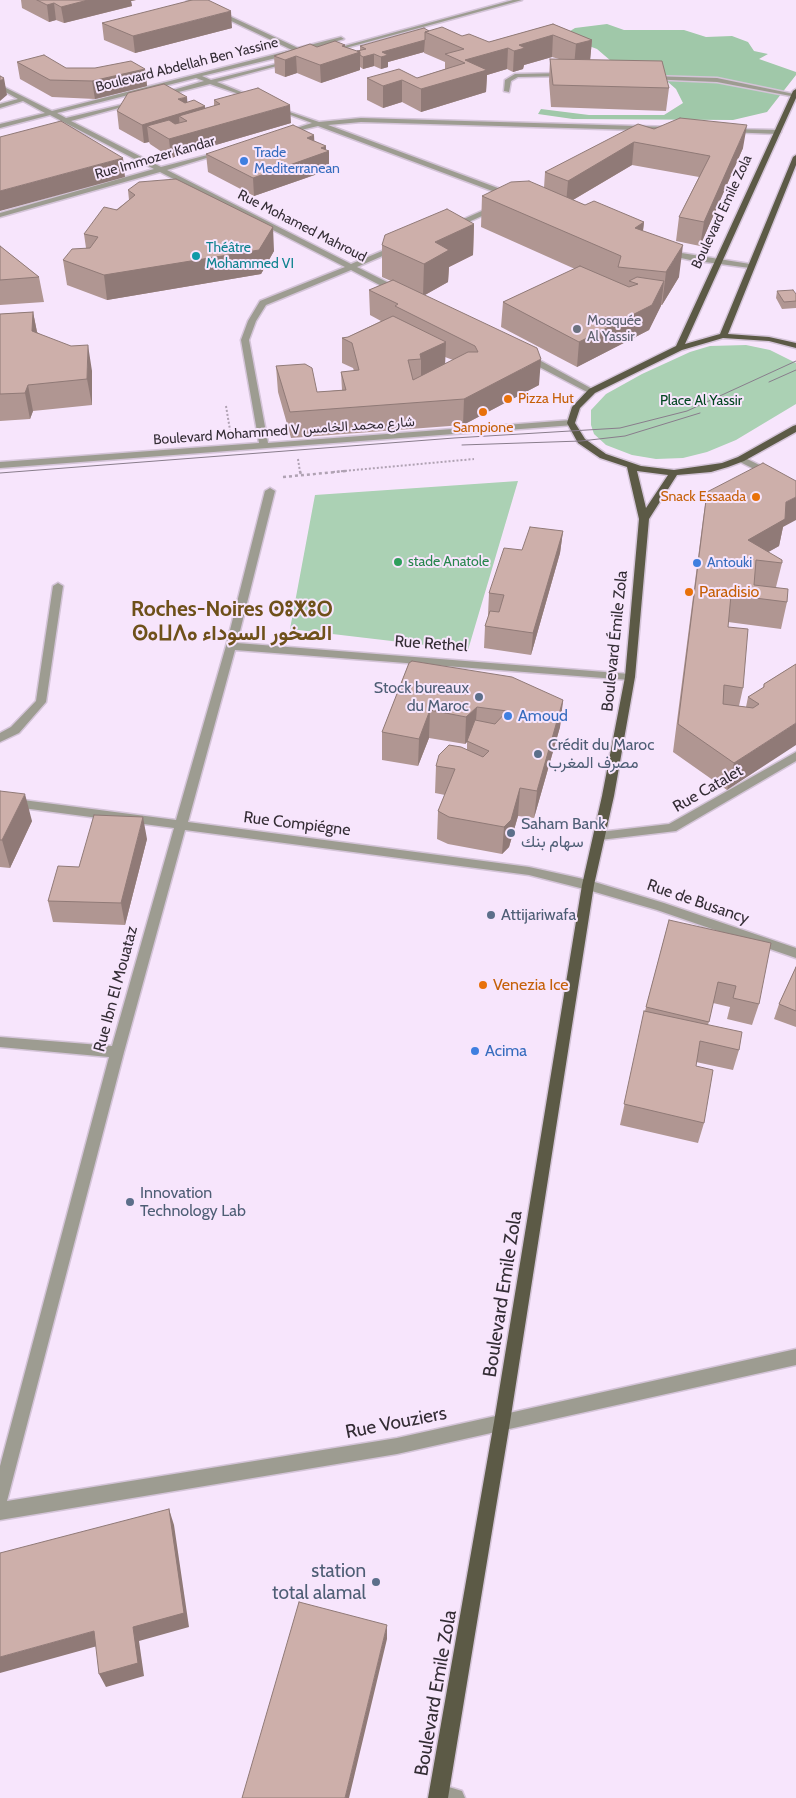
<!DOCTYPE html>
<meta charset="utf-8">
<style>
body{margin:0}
canvas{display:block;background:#f7e5fc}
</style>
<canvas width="796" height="1798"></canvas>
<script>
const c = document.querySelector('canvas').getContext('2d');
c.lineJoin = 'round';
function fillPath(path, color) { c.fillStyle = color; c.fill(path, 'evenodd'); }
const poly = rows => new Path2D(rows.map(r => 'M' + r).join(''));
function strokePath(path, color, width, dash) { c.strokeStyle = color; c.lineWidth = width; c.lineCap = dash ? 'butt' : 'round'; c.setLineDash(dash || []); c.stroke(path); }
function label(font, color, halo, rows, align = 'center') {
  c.font = font + ' Cabin,Vazirmatn,"Noto Sans Tifinagh",sans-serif'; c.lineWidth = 4; c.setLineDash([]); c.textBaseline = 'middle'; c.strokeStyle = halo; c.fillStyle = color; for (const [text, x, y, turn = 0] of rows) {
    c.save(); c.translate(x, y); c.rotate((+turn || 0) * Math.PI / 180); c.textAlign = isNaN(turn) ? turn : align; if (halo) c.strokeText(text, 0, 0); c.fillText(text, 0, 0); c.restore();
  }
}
const green = poly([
 [746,345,770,350,796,363,796,404,736,440,707,452,683,458,656,459,632,455,606,445,594,434,591,425,591,410,606,394,642,374,690,352,710,346],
 [518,481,468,650,290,629,315,495]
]);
const forest = poly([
 [607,24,624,30,684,30,706,37,732,36,748,42,754,51,768,54,759,59,796,72,796,75,767,112,733,120,573,119,538,114,541,109,589,115,664,115,683,103,676,89,660,75,611,61,597,49,562,36,575,28]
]);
const pathFar1 = poly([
 [226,406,230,430],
 [298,459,300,472],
 [333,472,474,459]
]);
const path = poly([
 [300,471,301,475],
 [283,477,346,471]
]);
const minor = poly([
 [187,0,195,0,298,48,341,37,344,39,301,52,202,76,211,80,292,60,292,62,217,82,256,98,256,100,210,84,159,97,156,95,204,81,196,78,57,113,66,118,137,101,137,103,71,121,161,167,223,151,223,153,167,170,351,264,394,246,401,248,357,267,401,289,401,293,395,293,351,270,266,305,256,321,249,340,268,443,571,420,574,421,574,425,0,468,0,462,259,443,241,340,248,321,260,301,345,267,160,172,0,217,0,213,154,169,50,115,0,128,0,124,45,113,23,101,0,108,0,104,18,99,0,89,0,85,52,111,292,50,187,0],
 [513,0,522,0,331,52,326,51,513,0],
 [565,73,567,76,518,77,511,81,509,92,504,91,505,80,515,74,565,73],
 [650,76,717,78,794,94,796,97,717,82,648,79,650,76],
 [272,106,319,122,361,118,672,127,675,129,672,131,361,122,328,125,514,194,515,196,511,198,318,126,284,134,284,132,312,123,272,108,272,106],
 [729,129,778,130,781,132,778,134,727,132,726,131,729,129],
 [493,206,500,208,455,228,448,226,493,206],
 [663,250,750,264,754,266,750,268,690,260,663,254,663,250],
 [524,355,530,355,596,391,589,393,524,359,524,355],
 [741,456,796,483,796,490,738,461,738,457,741,456],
 [270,488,275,491,237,643,630,674,635,677,630,680,235,650,188,822,529,867,588,880,664,903,796,948,796,958,657,910,588,890,529,875,185,830,124,1052,7,1501,397,1438,796,1349,796,1365,397,1454,0,1520,0,1466,109,1057,0,1047,0,1037,112,1046,174,828,0,805,0,797,176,820,226,646,265,491,270,488],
 [58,583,63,586,46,702,19,733,0,742,0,733,11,727,36,701,53,586,58,583],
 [796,752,796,761,676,831,600,840,594,836,600,832,669,824,796,752],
 [439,1784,462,1791,465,1798,431,1798,429,1794,432,1787,439,1784]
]);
const major = poly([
 [796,89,796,98,685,344,720,334,793,157,796,155,796,165,728,334,769,337,796,343,796,348,769,341,723,338,682,350,595,393,580,408,575,423,585,439,606,454,641,466,674,470,722,463,738,457,793,426,796,425,796,432,744,461,728,467,711,472,677,475,649,519,635,677,614,796,594,885,510,1422,448,1798,428,1798,494,1422,582,885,602,796,625,677,639,519,627,467,600,458,578,443,567,423,572,407,589,389,676,346,793,91,796,89],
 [637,471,668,475,646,508,637,471]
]);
const tram = poly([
 [769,382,796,370],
 [462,445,581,441,625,436,700,413],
 [0,473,454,438,620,428,687,411,796,361]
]);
const wall = poly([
 [21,0,136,0,131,1,132,6,64,23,56,20,49,22,22,8],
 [102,23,232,28,135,53,104,40],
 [553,24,592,40,590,60,669,88,666,111,551,107,549,81,550,59,559,59,552,57,524,65,523,69,513,72,507,69,487,75,486,92,421,112,402,102,383,108,367,100,367,78,417,78,445,69,445,62,424,53,424,52,388,62,388,67,381,69,374,66,363,69,360,67,360,70,321,83,297,73,285,77,275,73,274,56,317,47,345,47,357,51,360,51,360,46,429,31,462,36,489,42],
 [17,62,66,68,145,69,147,86,95,99,52,97,20,79],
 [214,100,291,123,171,158,150,144,149,142,144,143,119,129,117,111,187,102,205,108,214,106],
 [654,129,743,148,700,246,676,241,679,217,699,177,632,165,573,200,585,205,644,222,643,231,679,277,662,305,661,305,649,330,577,367,501,327,503,302,575,269,481,227,482,196,544,188,545,172],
 [315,141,326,150,329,170,254,196,208,172,206,154],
 [128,190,274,251,261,274,107,300,67,285,63,260,86,248,84,234,129,200],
 [474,224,473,255,449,267,448,282,425,295,539,385,463,425,291,438,278,392,276,366,317,392,342,390,341,372,354,371,353,368,342,363,342,338,348,337,381,321,370,315,369,290,391,281,382,277,382,245],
 [445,357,453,360,445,364],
 [0,246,39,277,44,302,0,305],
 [777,291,796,294,796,308,782,309,776,298],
 [33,312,37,332,92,371,92,405,33,411,30,419,0,421,0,314],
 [707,492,783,527,779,546,768,552,782,563,776,587,787,602,781,629,728,622,728,627,743,688,739,706,746,707,748,697,763,688,764,684,796,664,727,790,673,752,703,519],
 [563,531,560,553,531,655,484,648,485,626,489,615,488,615,489,593,522,550],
 [409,663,563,700,560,727,534,818,518,816,509,847,502,854,448,844,437,839,438,811,445,795,435,793,436,766,467,750,467,742,465,744,429,738,418,766,382,760,382,732],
 [0,791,32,821,10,868,0,867],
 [147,839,125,925,53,922,48,901,79,867],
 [669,920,759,1004,752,1025,727,1019,730,1007,713,1003,708,1025,739,1050,733,1070,696,1062,696,1066,704,1123,698,1143,620,1125,645,1011],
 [796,967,796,1027,774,1019,779,1004]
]);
const shadedWall = poly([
 [88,0,136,0,131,1,132,6,64,23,61,7],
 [54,3,56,20,49,22,47,5],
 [231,11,232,28,135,53,133,36],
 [553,35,552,57,524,65,523,69,513,72,514,51,519,45],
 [425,40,424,52,388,62,388,67,381,69,381,57,382,52],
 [592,40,590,61,574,66,576,44],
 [345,45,345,57,360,52,360,70,321,83,320,65,342,46],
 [508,48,507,69,487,75,486,92,421,112,421,89,465,76,465,60],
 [374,54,374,66,363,69,363,57],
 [296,56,297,73,285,77,285,60],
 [145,69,147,86,95,99,92,81],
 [4,78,7,95,0,101,0,81],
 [402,80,402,102,383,108,383,86],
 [187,97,188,111,205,106,206,124,187,121,179,116,180,132,147,126,149,142,144,143,142,125,178,99],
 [290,105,291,123,171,158,169,139],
 [747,125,743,148,700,246,704,222],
 [314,135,315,154,307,138],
 [634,142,632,165,566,204,568,181],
 [326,146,326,152,329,151,329,170,254,196,253,178],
 [123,158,125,177,0,211,0,191],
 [644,222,640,254,635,228],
 [474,224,473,255,449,267,448,282,423,296,424,264,435,242],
 [273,227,274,251,261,274,107,300,104,275],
 [683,245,679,277,662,305,666,272],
 [664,281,661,306,649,330,577,367,579,342],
 [33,312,38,337,32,331],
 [446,342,445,367,421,379,421,359,420,354],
 [88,345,92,371,92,405,87,379],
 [541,359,539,385,463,425,464,399],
 [28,385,33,411,30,419,25,393],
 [796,497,796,520,783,527,779,546,742,567,748,540,786,502],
 [563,531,560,553,531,655,533,633],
 [563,700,560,727,534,818,537,791],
 [477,707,475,734,465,744,466,717],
 [430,710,429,738,418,766,419,739],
 [796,723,796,745,727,790,734,763],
 [520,788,518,816,509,847,502,854,504,827],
 [25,794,32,821,10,868,2,840],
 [143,817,147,839,125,925,121,903],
 [169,1509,174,1525,189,1627,139,1641,144,1676,106,1687,99,1674,133,1627],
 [387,1625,387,1639,349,1798,345,1798],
 [94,1631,101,1645,0,1673,0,1657]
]);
const building = poly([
 [37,0,88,0,61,7,54,3,47,5,37,0],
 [192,0,208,0,231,11,133,36,102,23,192,0],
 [553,24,592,40,576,44,553,35,519,45,525,48,514,51,508,48,465,60,487,70,421,89,402,80,383,86,367,78,399,69,417,78,465,63,445,54,464,49,425,32,442,27,462,36,469,34,489,42,553,24],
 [424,28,429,31,425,32,425,40,382,52,388,55,381,57,374,54,363,57,360,55,360,52,357,51,366,49,360,46,424,28],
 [335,41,345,45,342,46,360,52,320,65,296,56,285,60,274,56,310,44,317,47,335,41],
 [44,55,66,68,95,68,131,61,145,69,92,81,50,80,17,62,44,55],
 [550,59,662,61,669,88,553,85,550,59],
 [0,76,4,78,0,81,0,76],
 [164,84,187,97,178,99,185,103,194,100,205,106,142,125,117,111,128,93,164,84],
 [258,88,290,105,169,139,147,126,169,120,175,124,187,121,179,116,220,104,214,100,258,88],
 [680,118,747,125,704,222,679,217,710,156,634,142,568,181,545,172,638,124,654,129,680,118],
 [61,121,123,158,0,191,0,137,61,121],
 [293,125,314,135,307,138,326,146,321,148,329,151,253,178,206,154,293,125],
 [176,179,273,227,259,250,104,275,63,260,72,249,90,248,98,237,84,234,104,207,117,210,135,195,128,190,139,182,176,179],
 [529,181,585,205,594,201,644,222,635,228,683,245,666,272,618,267,621,256,482,196,511,182,529,181],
 [447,209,474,224,435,242,449,250,424,264,382,245,385,235,447,209],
 [0,246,39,277,0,280,0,246],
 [580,266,629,287,638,284,629,281,637,277,664,281,652,305,579,342,503,302,580,266],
 [393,280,537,348,541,359,464,399,290,412,276,366,305,364,312,368,317,392,346,390,341,372,359,370,352,343,342,338,348,337,393,316,446,342,420,354,421,359,408,360,413,380,468,352,478,352,475,346,395,306,398,304,369,290,393,280],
 [793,290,796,294,796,301,784,302,777,291,793,290],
 [33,312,32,331,71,346,88,345,87,379,28,385,25,393,0,394,0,314,33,312],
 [763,463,796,481,796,497,786,502,785,519,748,540,782,560,782,563,756,560,754,585,788,589,787,602,731,595,728,627,748,629,743,688,724,685,723,704,753,708,759,704,748,697,764,687,764,684,796,664,796,723,734,763,678,724,707,492,763,463],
 [530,527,563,531,533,633,485,626,490,611,499,612,504,595,489,593,504,548,522,550,530,527],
 [412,661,512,677,563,700,537,791,520,788,511,820,504,827,449,817,438,811,455,769,436,766,439,755,449,745,461,747,483,757,489,751,467,741,475,720,495,724,507,711,477,707,466,717,430,710,419,739,382,732,409,663,412,661],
 [0,791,25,794,2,840,0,840,0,791],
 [94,815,143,817,121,903,48,901,58,866,79,867,94,815],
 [669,920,771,943,759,1004,733,998,736,986,718,982,709,1022,646,1007,669,920],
 [796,967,796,1011,779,1004,796,967],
 [644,1011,742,1032,739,1050,700,1041,696,1066,713,1070,704,1123,624,1104,644,1011],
 [169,1509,184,1613,133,1627,138,1663,99,1674,94,1631,0,1657,0,1553,169,1509],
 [299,1602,387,1625,345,1798,242,1798,299,1602]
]);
const markers = [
 [244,161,5,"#3f7fe0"],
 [196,256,5,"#0f9aa8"],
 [577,329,5,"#6b7280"],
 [508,399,5,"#e8710a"],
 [483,412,5,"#e8710a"],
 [756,497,5,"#e8710a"],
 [398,562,5,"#2e9e5b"],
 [697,563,5,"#3f7fe0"],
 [689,592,5,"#e8710a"],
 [479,697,5,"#5c6f8a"],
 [508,716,5,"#3f7fe0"],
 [538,754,5,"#5c6f8a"],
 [511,833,5,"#5c6f8a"],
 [491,915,5,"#5c6f8a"],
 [483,985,5,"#e8710a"],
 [475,1051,5,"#3f7fe0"],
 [130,1202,5,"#5c6f8a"],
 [376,1582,5,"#5c6f8a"]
];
const farStreetnames = [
 ["Boulevard Abdellah Ben Yassine",187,65,-14],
 ["Rue Immozer Kandar",155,158,-16],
 ["Boulevard Emile Zola",722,212,-65],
 ["Rue Mohamed Mahroud",302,226,27],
 ["Boulevard Mohammed V شارع محمد الخامس",284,431,-4]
];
const farShopnames = [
 ["Trade",254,153],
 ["Mediterranean",254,169],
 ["Antouki",707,563]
];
const farCulturenames = [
 ["Théâtre",206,248],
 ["Mohammed VI",206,264]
];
const farWorshipnames = [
 ["Mosquée",587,321],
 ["Al Yassir",587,337]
];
const farFoodnames = [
 ["Pizza Hut",518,399],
 ["Sampione",483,428,"center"],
 ["Snack Essaada",746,497,"right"]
];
const farParknames = [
 ["Place Al Yassir",701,401]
];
const farLeisurenames = [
 ["stade Anatole",408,562]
];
const foodNames = [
 ["Paradisio",699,592],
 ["Venezia Ice",493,985]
];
const streetNames = [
 ["Boulevard Émile Zola",615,641,-84],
 ["Rue Rethel",431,644,4],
 ["Rue Catalet",708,789,-30],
 ["Rue Compiégne",297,824,7],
 ["Rue de Busancy",698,902,19],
 ["Rue Ibn El Mouataz",116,989,-75]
];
const serviceNames = [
 ["Stock bureaux",469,688,"right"],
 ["du Maroc",469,706,"right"],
 ["Crédit du Maroc",548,745],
 ["مصرف المغرب",548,763],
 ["Saham Bank",521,824],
 ["سهام بنك",521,842],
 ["Attijariwafa",501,915],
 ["Innovation",140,1193],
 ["Technology Lab",140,1211]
];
const shopNames = [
 ["Amoud",518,716],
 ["Acima",485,1051]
];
const nearStreetnames = [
 ["Boulevard Emile Zola",503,1294,-81],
 ["Rue Vouziers",396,1423,-11],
 ["Boulevard Emile Zola",436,1693,-80]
];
const nearServicenames = [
 ["station",366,1571],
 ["total alamal",366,1593]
];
const districtNames = [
 ["Roches-Noires ⵙⵓⵅⵓⵔ",232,610],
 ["ⵙⴰⵡⴷⴰ الصخور السوداء",232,634]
];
fillPath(green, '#abd1b4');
fillPath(forest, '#a0c8a9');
strokePath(minor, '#d4c4d8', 3);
strokePath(major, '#d4c4d8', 3);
strokePath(pathFar1, '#b0a2b3', 2, [2, 2]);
strokePath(path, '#b0a2b3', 2.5, [3, 3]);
fillPath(minor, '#9d9c91');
fillPath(major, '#5c5a46');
strokePath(tram, '#897d8c', 1);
fillPath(wall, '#b09692');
fillPath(shadedWall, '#907a77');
fillPath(building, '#cdafaa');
strokePath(building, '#907a77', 1);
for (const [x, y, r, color] of markers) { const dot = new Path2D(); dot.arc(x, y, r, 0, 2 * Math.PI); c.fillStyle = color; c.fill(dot); strokePath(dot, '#f7e5fc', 2); }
label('14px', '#342d35', '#f7e5fc', farStreetnames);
label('14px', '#366cbe', '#f7e5fc', farShopnames, 'left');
label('14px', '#0d838f', '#f7e5fc', farCulturenames, 'left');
label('14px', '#5b616d', '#f7e5fc', farWorshipnames, 'left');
label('14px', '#c56008', '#f7e5fc', farFoodnames, 'left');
label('14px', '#034721', '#f7e5fc', farParknames);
label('14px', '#27864d', '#f7e5fc', farLeisurenames, 'left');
label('16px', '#c56008', '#f7e5fc', foodNames, 'left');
label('16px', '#342d35', '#f7e5fc', streetNames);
label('16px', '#4e5e75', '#f7e5fc', serviceNames, 'left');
label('16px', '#366cbe', '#f7e5fc', shopNames, 'left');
label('19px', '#342d35', '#f7e5fc', nearStreetnames);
label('19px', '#4e5e75', '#f7e5fc', nearServicenames, 'right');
label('bold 21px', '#6e501a', '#f7e5fc', districtNames);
</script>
